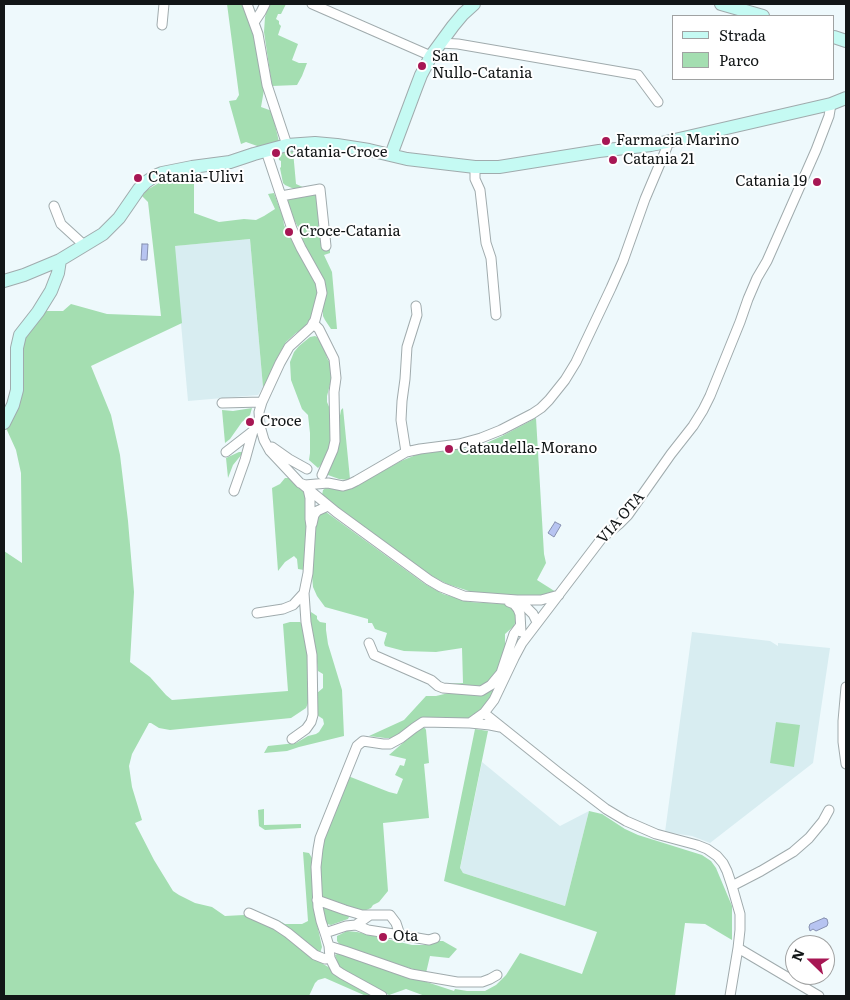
<!DOCTYPE html>
<style>
body{margin:0}
#map{position:relative;width:850px;height:1000px;overflow:hidden;background:#eef9fc;font-family:Literata,serif}
canvas{display:block}
.frame{position:absolute;inset:0;border:5px solid #121617;pointer-events:none}
.legend{position:absolute;left:672px;top:15px;width:162px;height:65px;box-sizing:border-box;background:#fff;border:1px solid #a0a2a2;margin:0;padding:6px 9px;list-style:none;font-size:15px;color:#121617}
.legend li{display:flex;align-items:center;gap:10px;height:25px}
.legend b{width:25px;border:1px solid #a0a2a2}
.north{position:absolute;left:785px;top:935px;width:50px;height:50px;box-sizing:border-box;background:#fff;border:1px solid #a0a2a2;border-radius:50%;rotate:292deg;font-size:14px;font-weight:700;line-height:20px;text-align:center;color:#121617}
.north::after{content:'';display:block;margin:auto;width:18px;height:22px;background:#a71754;clip-path:polygon(50% 0,100% 100%,50% 72%,0 100%)}
</style>
<div id="map">
<canvas width="850" height="1000"></canvas>
<div class="frame"></div>
<ul class="legend">
<li><b style="height:6px;background:#c5faf3"></b>Strada</li>
<li><b style="height:14px;background:#a4deb1"></b>Parco</li>
</ul>
<div class="north">N</div>
</div>
<script>
const c = document.querySelector('canvas').getContext('2d');
c.lineJoin = 'round';
function fillPath(path, color) { c.fillStyle = color; c.fill(path, 'evenodd'); }
const poly = rows => new Path2D(rows.map(r => 'M' + r).join(''));
function strokePath(path, color, width, dash) { c.strokeStyle = color; c.lineWidth = width; c.lineCap = dash ? 'butt' : 'round'; c.setLineDash(dash || []); c.stroke(path); }
function label(font, color, halo, rows, align = 'center') {
  c.font = font + ' Literata,serif'; c.lineWidth = 4; c.setLineDash([]); c.textBaseline = 'middle'; c.strokeStyle = halo; c.fillStyle = color; for (const [text, x, y, turn = 0] of rows) {
    c.save(); c.translate(x, y); c.rotate((+turn || 0) * Math.PI / 180); c.textAlign = isNaN(turn) ? turn : align; if (halo) c.strokeText(text, 0, 0); c.fillText(text, 0, 0); c.restore();
  }
}
const built = poly([
 [250,239,263,387,258,395,188,401,174,246],
 [692,632,770,641,778,646,778,643,830,648,813,763,710,843,692,836,665,832],
 [482,762,560,826,589,811,565,906,463,873,460,869]
]);
const green = poly([
 [227,4,243,4,249,17,253,34,264,90,261,107,272,111,279,142,260,147,246,142,241,144,229,101,236,100,239,95],
 [269,4,286,4,281,14,278,14,276,19,279,21,279,24,281,26,278,35,298,44,292,60,299,63,307,63,302,76,297,85,272,86,264,32,265,17],
 [293,151,296,184,305,188,294,189,285,185,283,183,280,168,281,167,281,161,279,160,278,155,279,153],
 [187,175,187,182,194,182,194,213,219,222,244,219,256,220,264,216,275,209,268,194,274,193,283,217,284,225,317,284,319,290,311,317,304,328,296,333,286,342,277,358,270,377,263,387,250,239,175,246,182,323,91,366,111,415,120,455,128,521,134,592,130,662,150,677,166,695,172,700,288,691,283,624,290,622,300,622,303,624,307,643,309,667,308,703,306,708,291,718,170,730,159,728,151,723,149,723,132,754,129,766,132,787,142,820,135,823,154,860,173,891,179,895,195,903,212,907,225,916,244,915,260,920,283,933,313,958,330,968,344,980,373,996,366,996,325,978,318,980,315,983,309,996,4,996,4,551,22,563,21,473,16,450,6,428,20,403,23,378,22,349,25,337,46,311,63,311,71,304,107,314,161,316,148,202,142,196,147,190,157,184,170,178],
 [314,194,316,195,321,240,321,244,322,248,324,250,330,248,330,253,324,255,332,272,337,329,331,329,325,320,323,316,323,308,326,289,324,280,313,262,303,242,299,229,291,214,286,200],
 [315,336,317,337,324,349,328,360,330,362,332,377,327,396,327,402,330,409,331,437,330,446,323,463,318,468,309,460,310,453,310,433,308,415,302,409,291,380,290,362,294,352,299,346,310,337],
 [252,408,250,415,242,422,230,439,225,443,222,410,233,411],
 [343,408,350,479,347,480,339,479,328,475,328,472,335,457,337,450,339,421,341,410],
 [536,418,544,554,546,563,537,580,556,592,538,597,517,596,472,592,447,584,432,576,345,514,322,495,323,490,328,486,361,483,401,461,416,455,433,451,466,449,482,445,502,436],
 [239,452,242,452,242,454,233,465,228,478,226,458],
 [285,478,290,478,305,493,306,501,307,526,304,570,298,569,297,559,294,556,285,562,278,571,272,488,280,484],
 [326,512,425,584,443,594,470,602,505,604,511,607,516,614,516,620,514,626,505,634,505,648,496,676,484,687,441,684,463,683,462,648,436,652,404,651,385,646,384,643,387,633,375,629,372,623,368,623,368,619,325,607,317,596,313,587,312,576,315,526,318,516,321,513],
 [311,612,317,616,317,619,320,622,326,623,326,630,328,644,342,690,344,736,299,747,287,751,264,753,268,746,296,743,308,736,316,734,319,732,324,724,323,719,317,715,317,693,323,688,323,674,318,671,315,644,311,624],
 [505,670,493,692,493,695,488,703,470,718,461,721,442,719,430,717,423,718,396,738,385,738,369,736,404,720,426,696,436,696,453,692,482,693],
 [776,722,800,725,794,767,770,763],
 [420,728,425,728,426,730,429,763,424,764,429,818,383,823,388,891,379,902,373,905,371,908,364,911,358,911,323,898,322,896,320,872,323,839,348,776,389,792,397,794,403,779,395,775,400,765,404,766,406,759,389,755],
 [475,729,488,731,460,868,463,873,565,906,589,811,602,814,625,829,638,835,702,855,711,861,716,868,732,906,732,940,705,924,685,923,675,996,425,996,406,989,389,995,342,970,339,966,335,955,339,953,454,991,455,989,467,991,485,991,496,985,506,975,520,953,582,974,597,932,444,881],
 [264,809,264,825,301,824,301,828,265,830,259,826,258,810],
 [303,852,309,853,312,858,313,894,316,919,322,947,320,953,319,953,278,920,285,924,302,924,308,921],
 [323,905,350,915,348,919,331,925,327,924,325,923,322,906],
 [347,931,357,932,412,945,425,945,438,941,443,941,457,949,449,958,430,956,426,973,406,967,340,945,337,941,337,936]
]);
const water = poly([
 [142,244,148,244,147,260,141,260,142,244],
 [555,522,561,525,554,537,548,533,555,522],
 [824,918,827,919,828,923,827,926,816,931,813,929,810,931,809,927,810,924,824,918]
]);
const street = poly([
 [247,4,258,34,267,85,287,145],
 [312,4,431,56],
 [255,21,261,12,265,4],
 [162,25,164,4],
 [440,43,458,44,638,75,658,102],
 [266,151,292,229,301,248,320,282,322,293,315,320,311,327,289,347,280,363,262,402,259,412,260,426,264,440,270,451,300,483,305,485,328,483,343,486,350,484,356,481,406,452,420,449,459,444,481,438,501,430,532,414,541,408,549,400,565,380,576,362,611,288,623,261,645,199,667,147,666,142],
 [475,167,475,179,480,190,486,243,491,258,496,315],
 [281,196,320,189,326,246],
 [54,206,61,224,84,245],
 [313,323,319,329,334,359,336,378,334,392,335,441,333,450,322,475],
 [222,403,262,402],
 [272,447,289,459,307,469],
 [226,452,253,431],
 [406,452,401,420,402,401,405,379,407,347,417,315,416,306],
 [302,484,336,512,429,580,441,587,464,596,517,600,526,607,533,614,537,622],
 [234,491,245,460,253,431,259,419],
 [312,524,314,515,317,511,328,506],
 [517,600,541,600,559,595],
 [509,602,514,604,518,609,520,614,521,632],
 [257,613,283,609,293,605,304,593],
 [369,643,374,655,431,680,438,686,443,688,481,691,491,685,501,673,514,634,520,626],
 [846,687,843,721,843,742,846,764],
 [484,713,559,773,606,809,626,821,656,834,697,845,707,849,717,856,723,863,727,871,732,886],
 [470,723,490,725,500,727],
 [292,739,306,729,311,722,313,715,312,655,306,622,304,593,308,573,311,526,310,519,310,498,308,489],
 [317,900,345,910,362,915,370,915],
 [249,913,276,925,288,933,315,955,325,959,330,958],
 [356,925,368,930,400,935,429,940,435,938],
 [325,933,346,926,356,925,370,915,390,915,396,923,400,935],
 [329,946,345,951,411,974,457,982,482,982,490,979,497,975],
 [738,948,740,930,740,914,732,886,761,871,793,852,809,838,823,821,829,810],
 [382,996,342,974,336,970,330,958,329,946,325,933,321,921,318,907,316,867,318,849,320,838,357,746,363,741,383,744,390,744,401,738,414,728,423,722,470,723,484,713,494,700,514,658,522,643,602,538,619,524,628,515,671,454,693,426,703,410,710,396,740,322,748,299,757,278,767,261,816,150,829,116,831,104],
 [730,996,738,948,819,996]
]);
const secondary = poly([
 [721,4,763,16],
 [834,37,846,41],
 [391,155,416,88,421,75,431,56,453,26,463,14,474,4],
 [4,281,24,275,60,260,103,234,119,218,139,189,146,182,155,176,162,173,192,167,230,162,254,154,287,145,315,143,337,145,369,150,407,159,475,167,499,167,599,151,651,145,666,142,831,104,846,98],
 [4,423,13,405,17,390,17,348,20,335,38,312,51,291,58,273,60,260]
]);
const markers = [
 [422,66,5,"#a71754"],
 [606,141,5,"#a71754"],
 [276,153,5,"#a71754"],
 [613,160,5,"#a71754"],
 [138,178,5,"#a71754"],
 [817,182,5,"#a71754"],
 [289,232,5,"#a71754"],
 [250,422,5,"#a71754"],
 [449,449,5,"#a71754"],
 [383,937,5,"#a71754"]
];
const poiNames = [
 ["San",432,57],
 ["Nullo-Catania",432,74],
 ["Farmacia Marino",616,141],
 ["Catania-Croce",286,153],
 ["Catania 21",623,160],
 ["Catania-Ulivi",148,178],
 ["Catania 19",807,182,"right"],
 ["Croce-Catania",299,232],
 ["Croce",260,422],
 ["Cataudella-Morano",459,449],
 ["Ota",393,937]
];
const streetNames = [
 ["VIA OTA",621,518,-49]
];
fillPath(built, '#d8edf1');
fillPath(green, '#a4deb1');
fillPath(water, '#b7c4f1');
strokePath(water, '#8690b0', 1);
strokePath(street, '#a0abad', 11);
strokePath(secondary, '#a0abad', 14);
strokePath(street, '#fff', 9);
strokePath(secondary, '#c5faf3', 12);
for (const [x, y, r, color] of markers) { const dot = new Path2D(); dot.arc(x, y, r, 0, 2 * Math.PI); c.fillStyle = color; c.fill(dot); strokePath(dot, '#fff', 2); }
label('15px', '#121617', '#fff', poiNames, 'left');
label('15px', '#121617', '#fff', streetNames);
</script>
